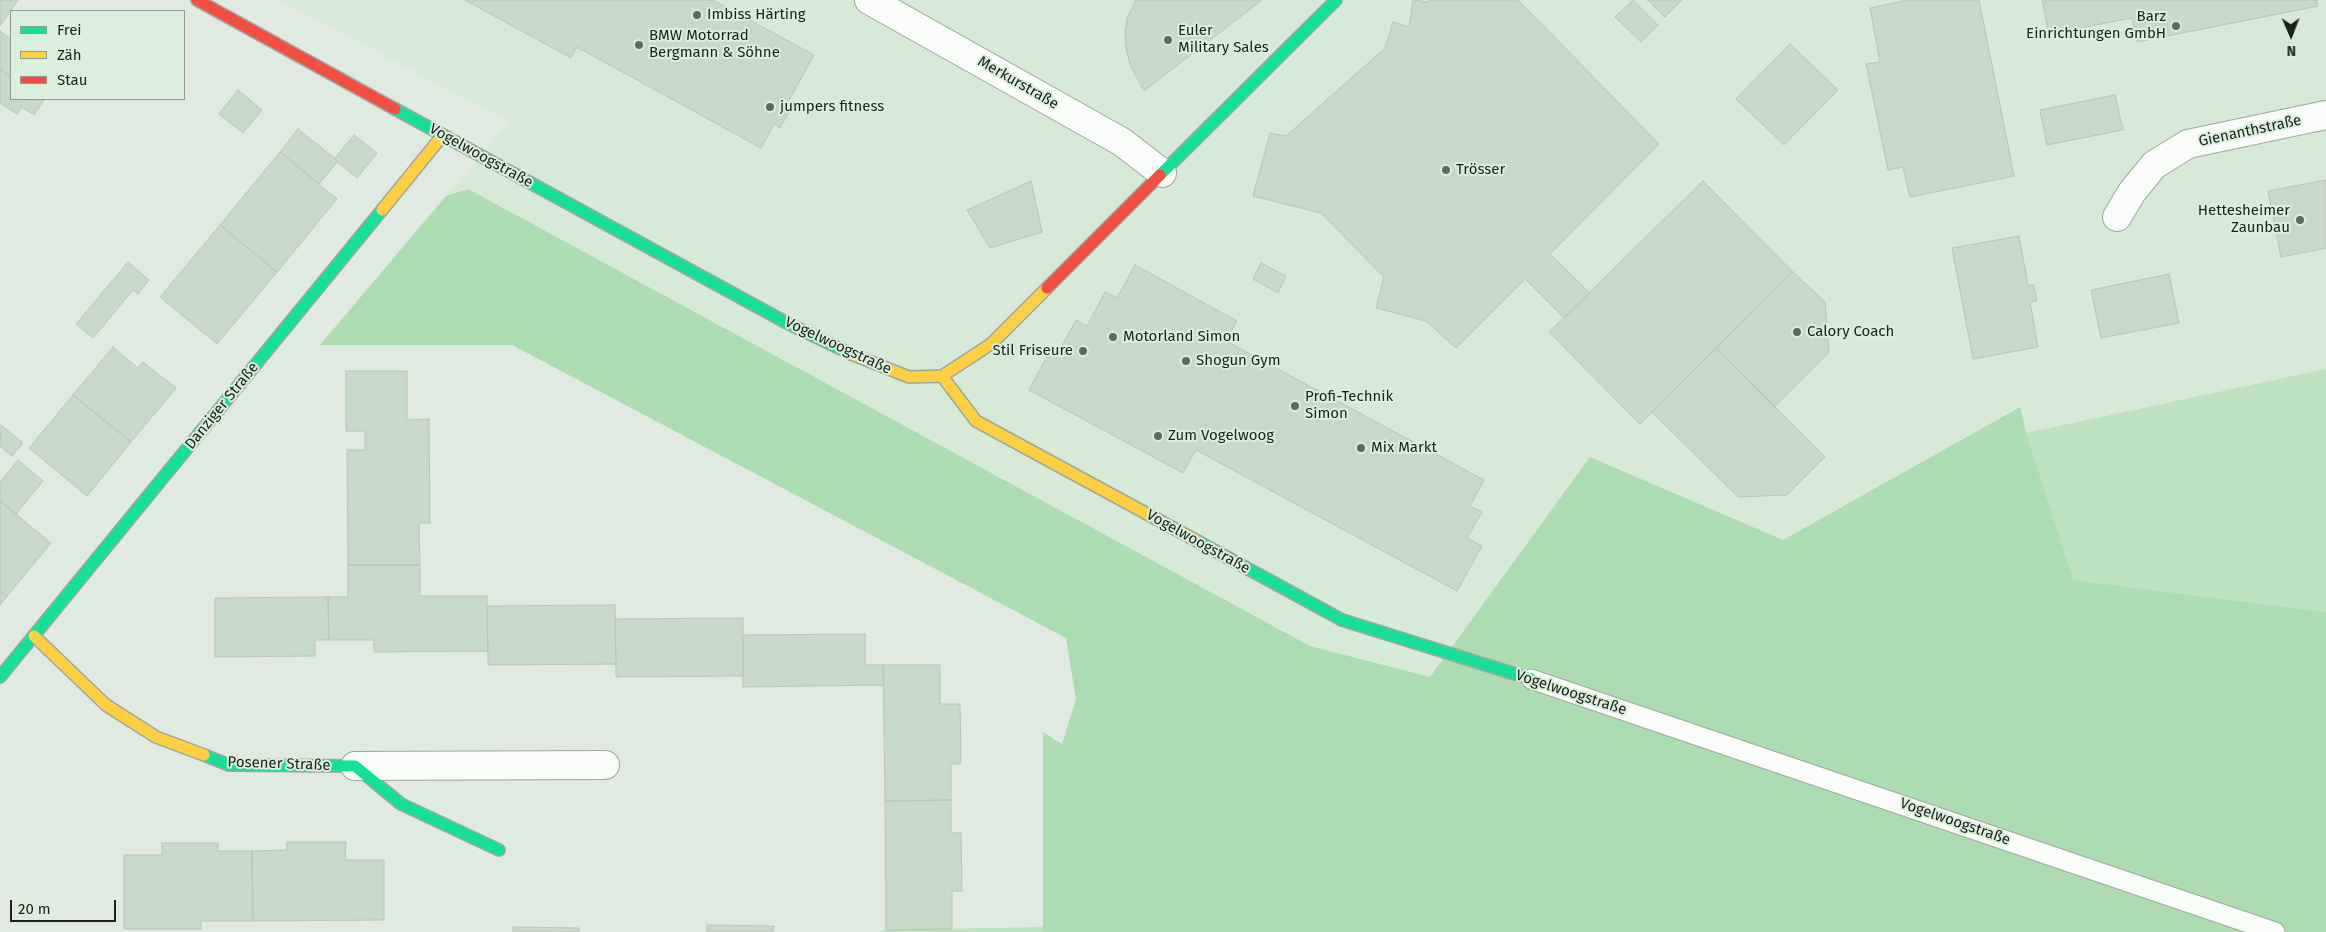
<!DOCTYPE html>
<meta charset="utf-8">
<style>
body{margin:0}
#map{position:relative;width:2326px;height:932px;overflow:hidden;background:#e0eae0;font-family:"Fira Sans",sans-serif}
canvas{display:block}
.legend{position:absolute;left:10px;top:10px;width:175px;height:90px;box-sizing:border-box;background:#dbefdc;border:1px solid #8e9d8f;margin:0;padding:6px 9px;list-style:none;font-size:15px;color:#1b221b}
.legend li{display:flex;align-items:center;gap:10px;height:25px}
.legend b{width:25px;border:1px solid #8e9d8f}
.north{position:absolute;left:2266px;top:10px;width:50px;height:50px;-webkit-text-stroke:4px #dbefdc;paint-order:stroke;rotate:179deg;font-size:14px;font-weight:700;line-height:20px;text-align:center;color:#1b221b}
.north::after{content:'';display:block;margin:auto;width:18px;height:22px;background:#1b221b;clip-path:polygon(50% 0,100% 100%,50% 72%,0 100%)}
.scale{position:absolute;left:10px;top:900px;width:106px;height:22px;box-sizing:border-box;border:2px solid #1b221b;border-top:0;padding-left:6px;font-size:15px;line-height:18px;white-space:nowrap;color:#1b221b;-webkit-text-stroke:4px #dbefdc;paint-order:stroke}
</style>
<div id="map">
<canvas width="2326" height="932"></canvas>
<ul class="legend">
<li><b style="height:6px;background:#16e098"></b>Frei</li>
<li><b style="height:6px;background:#ffcf43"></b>Zäh</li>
<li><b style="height:6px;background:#f24e42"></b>Stau</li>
</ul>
<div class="north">N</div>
<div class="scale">20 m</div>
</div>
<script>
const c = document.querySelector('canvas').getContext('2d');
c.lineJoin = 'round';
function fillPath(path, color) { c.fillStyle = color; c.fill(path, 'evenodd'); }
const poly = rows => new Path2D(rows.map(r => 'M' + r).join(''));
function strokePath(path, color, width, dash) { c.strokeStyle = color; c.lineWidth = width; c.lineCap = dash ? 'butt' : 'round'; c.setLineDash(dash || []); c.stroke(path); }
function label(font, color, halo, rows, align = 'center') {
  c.font = font + ' "Fira Sans",sans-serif'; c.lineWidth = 4; c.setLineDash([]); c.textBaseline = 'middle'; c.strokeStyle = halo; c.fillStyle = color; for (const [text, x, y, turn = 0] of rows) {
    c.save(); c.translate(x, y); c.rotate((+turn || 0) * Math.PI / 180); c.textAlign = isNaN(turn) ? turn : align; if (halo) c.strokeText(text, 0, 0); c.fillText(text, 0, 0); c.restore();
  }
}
const built = poly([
 [279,0,2326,0,2326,612,2026,433,2019,407,1783,540,1590,457,1430,677,1310,646,468,190,446,196,510,122]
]);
const green = poly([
 [2326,369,2326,612,2072,580,2026,433],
 [1044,927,1043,932,879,932,886,930]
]);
const forest = poly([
 [468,189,1310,646,1430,677,1590,457,1783,540,2020,407,2026,433,2073,580,2326,612,2326,932,1043,932,1043,732,1062,744,1076,699,1066,638,512,345,320,345,446,196]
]);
const building = poly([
 [0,0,18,0,0,26,0,0],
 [465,0,713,0,814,55,787,104,792,107,780,128,774,124,761,148,577,47,571,58,465,0],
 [1136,0,1262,0,1144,91,1130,65,1126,47,1125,32,1128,16,1136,0],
 [1413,0,1429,2,1429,0,1518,0,1659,144,1550,254,1590,293,1564,318,1525,279,1456,348,1426,321,1376,308,1384,277,1321,213,1253,196,1270,133,1286,136,1385,48,1393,22,1409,27,1413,0],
 [1633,0,1658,25,1641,42,1615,17,1633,0],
 [1648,0,1682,0,1665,17,1648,0],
 [1908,0,1979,0,2014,176,1910,197,1903,167,1888,170,1866,64,1880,62,1870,8,1908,0],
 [2042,0,2317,0,2318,6,2137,42,2132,18,2049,34,2042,0],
 [0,31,11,39,11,77,0,69,0,31],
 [1790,44,1838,90,1784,145,1736,99,1790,44],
 [0,69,11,77,11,99,44,100,34,115,22,107,17,114,0,103,0,69],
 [238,90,262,110,243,133,219,114,238,90],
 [2115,95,2123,130,2047,145,2040,110,2115,95],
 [298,129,338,161,319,184,280,152,298,129],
 [354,135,377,153,357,178,334,159,354,135],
 [280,152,337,199,277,272,220,225,280,152],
 [2326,180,2326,248,2281,257,2268,191,2326,180],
 [1031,181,1042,232,990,248,967,210,1031,181],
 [1703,181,1793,272,1640,424,1549,332,1703,181],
 [220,225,277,272,217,344,160,297,220,225],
 [2019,236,2028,285,2034,285,2037,301,2030,302,2038,347,1973,359,1952,248,2019,236],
 [128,262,149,280,138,294,133,290,93,338,76,324,128,262],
 [1261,263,1286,276,1278,293,1253,279,1261,263],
 [1135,265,1237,321,1226,341,1484,480,1470,506,1482,512,1467,538,1482,546,1457,591,1196,450,1183,473,1029,390,1051,349,1058,353,1076,320,1087,326,1105,292,1117,298,1135,265],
 [1793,272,1825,302,1829,352,1774,407,1716,348,1793,272],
 [2169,274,2179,323,2101,338,2091,290,2169,274],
 [113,347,138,368,143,362,176,388,131,442,73,395,113,347],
 [1716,348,1825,457,1787,495,1738,497,1652,412,1716,348],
 [346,371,407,371,407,420,429,419,430,523,419,523,420,565,348,565,347,450,365,450,365,431,346,431,346,371],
 [73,395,131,442,87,496,29,448,73,395],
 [1,425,23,443,12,456,0,446,1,425],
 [18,460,43,481,16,514,0,501,0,482,18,460],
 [0,501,51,543,7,596,0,591,0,501],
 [348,565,420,565,420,596,487,596,488,651,374,652,374,640,329,640,328,597,348,597,348,565],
 [0,591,7,596,0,605,0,591],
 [328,597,329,640,315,640,315,656,215,657,215,598,328,597],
 [615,605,616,664,488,665,487,606,615,605],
 [743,618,743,676,616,677,615,619,743,618],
 [865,634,865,665,883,665,884,685,743,687,743,635,865,634],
 [883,665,940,665,940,704,960,704,961,764,951,764,951,800,885,801,883,665],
 [951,800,951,833,961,833,962,891,952,891,952,929,886,930,885,801,951,800],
 [287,842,346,842,345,860,384,860,384,920,253,921,252,851,287,850,287,842],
 [162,843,218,843,218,851,252,851,253,921,201,921,201,929,124,929,124,855,162,855,162,843],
 [707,925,774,926,773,932,707,932,707,925],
 [513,927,579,928,579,932,513,932,513,927]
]);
const lane = poly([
 [1531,679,2275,932]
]);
const street = poly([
 [869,0,1122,142,1162,173],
 [2117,217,2132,192,2154,165,2188,144,2326,115],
 [355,766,605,765]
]);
const fast = poly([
 [395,109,787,323,851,354],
 [1160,175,1336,0],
 [1197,541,1342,620,1531,679],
 [0,677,382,210],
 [204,755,229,765,355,766,401,804,499,850]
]);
const slow = poly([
 [382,210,443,135],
 [851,354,909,377,942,376,991,344,1047,288],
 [942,376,976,421,1197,541],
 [34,636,106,705,156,737,204,755]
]);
const jam = poly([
 [197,0,395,109],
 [1047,288,1160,175]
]);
const markers = [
 [697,15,5,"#606860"],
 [2176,26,5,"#606860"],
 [1168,40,5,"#606860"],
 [639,45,5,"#606860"],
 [770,107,5,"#606860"],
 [1446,170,5,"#606860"],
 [2300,220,5,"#606860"],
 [1797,332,5,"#606860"],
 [1113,337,5,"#606860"],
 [1083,351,5,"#606860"],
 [1186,361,5,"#606860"],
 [1295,406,5,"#606860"],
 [1158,436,5,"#606860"],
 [1361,448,5,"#606860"]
];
const poiNames = [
 ["Imbiss Härting",707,15],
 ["Barz",2166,17,"right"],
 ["Einrichtungen GmbH",2166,34,"right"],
 ["Euler",1178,31],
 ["Military Sales",1178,48],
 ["BMW Motorrad",649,36],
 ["Bergmann & Söhne",649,53],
 ["jumpers fitness",780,107],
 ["Trösser",1456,170],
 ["Hettesheimer",2290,211,"right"],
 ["Zaunbau",2290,228,"right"],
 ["Calory Coach",1807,332],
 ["Motorland Simon",1123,337],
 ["Stil Friseure",1073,351,"right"],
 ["Shogun Gym",1196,361],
 ["Profi-Technik",1305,397],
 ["Simon",1305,414],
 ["Zum Vogelwoog",1168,436],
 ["Mix Markt",1371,448]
];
const streetNames = [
 ["Merkurstraße",1018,83,30],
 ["Gienanthstraße",2250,131,-12],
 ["Vogelwoogstraße",481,156,29],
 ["Vogelwoogstraße",838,346,25],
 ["Danziger Straße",222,406,-51],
 ["Vogelwoogstraße",1198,542,29],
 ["Vogelwoogstraße",1571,693,18],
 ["Posener Straße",279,764,2],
 ["Vogelwoogstraße",1955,822,19]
];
fillPath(built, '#d7e9d7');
fillPath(green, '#bee1c0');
fillPath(forest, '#acdcb0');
fillPath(building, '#c7dac7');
strokePath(building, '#bcc4bc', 1);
strokePath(lane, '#9fa69f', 21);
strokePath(street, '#9fa69f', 30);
strokePath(fast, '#9fa69f', 14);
strokePath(slow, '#9fa69f', 14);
strokePath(jam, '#9fa69f', 14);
strokePath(lane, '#fafcfa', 19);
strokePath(street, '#fafcfa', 28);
strokePath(fast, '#16e098', 11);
strokePath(slow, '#ffcf43', 11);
strokePath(jam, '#f24e42', 11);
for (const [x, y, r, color] of markers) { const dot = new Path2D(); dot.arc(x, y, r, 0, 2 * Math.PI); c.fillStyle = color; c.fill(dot); strokePath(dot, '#dbefdc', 2); }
label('15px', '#1b221b', '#dbefdc', poiNames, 'left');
label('15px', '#1b221b', '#dbefdc', streetNames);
</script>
